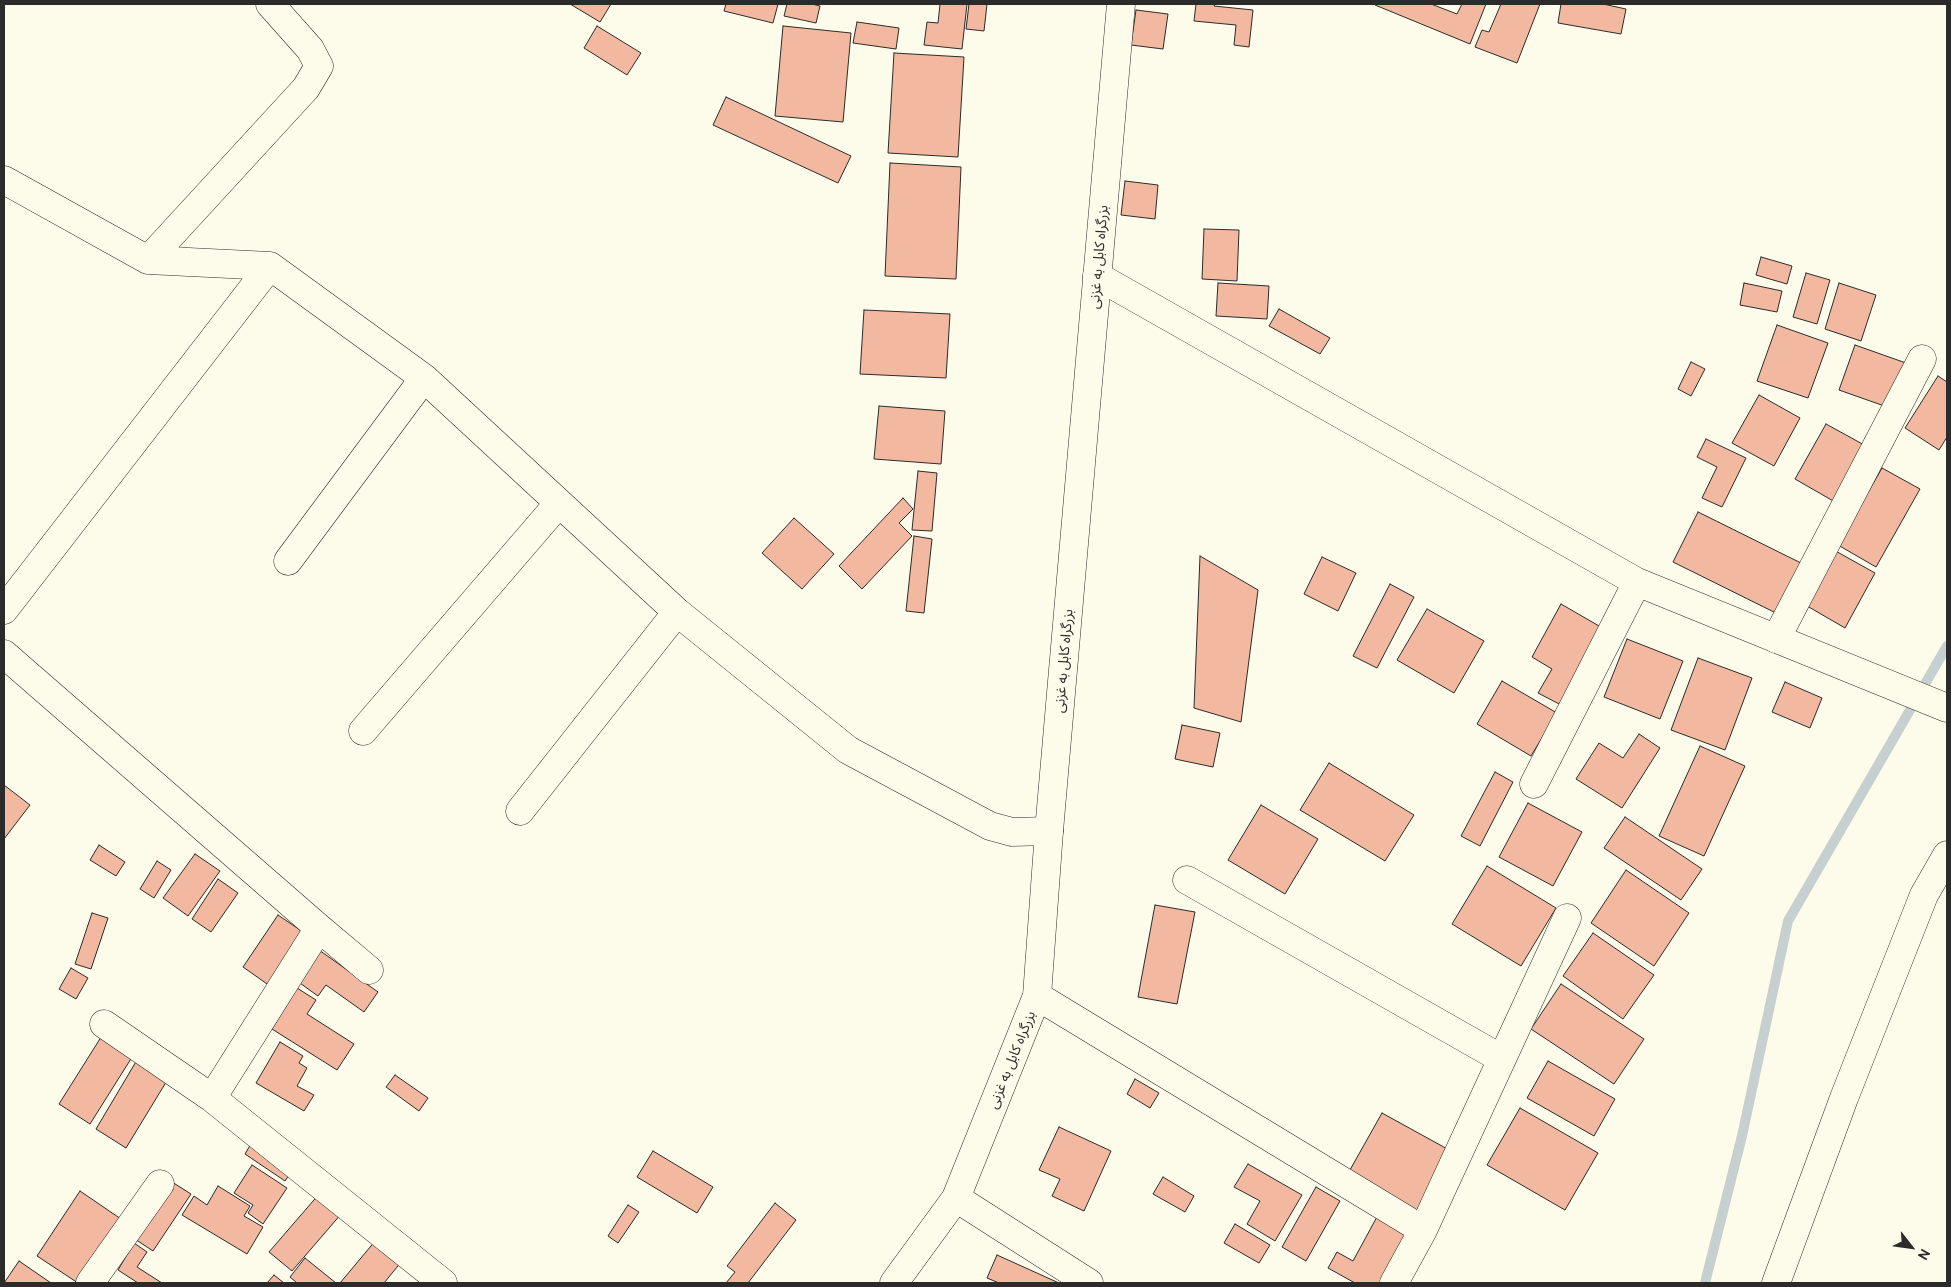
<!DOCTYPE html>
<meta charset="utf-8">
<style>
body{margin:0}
#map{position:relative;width:1951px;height:1287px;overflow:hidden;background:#fdfbea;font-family:Cabin,sans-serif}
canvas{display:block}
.frame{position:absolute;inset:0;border:5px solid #2b2b2b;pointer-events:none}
.north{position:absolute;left:1886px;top:1222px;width:50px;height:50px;-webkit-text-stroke:4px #fdfbea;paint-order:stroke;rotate:120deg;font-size:14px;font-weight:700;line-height:20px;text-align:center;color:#2b2b2b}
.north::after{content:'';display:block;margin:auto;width:18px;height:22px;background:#2b2b2b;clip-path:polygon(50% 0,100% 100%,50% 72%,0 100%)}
</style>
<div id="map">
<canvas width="1951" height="1287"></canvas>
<div class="frame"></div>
<div class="north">N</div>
</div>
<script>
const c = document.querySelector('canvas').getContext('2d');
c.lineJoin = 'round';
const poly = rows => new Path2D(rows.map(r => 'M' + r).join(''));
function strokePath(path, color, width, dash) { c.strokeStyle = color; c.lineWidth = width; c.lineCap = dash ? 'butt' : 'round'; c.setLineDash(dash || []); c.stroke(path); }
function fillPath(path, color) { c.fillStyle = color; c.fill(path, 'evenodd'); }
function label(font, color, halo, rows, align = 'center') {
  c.font = font + ' Cabin,"Noto Sans Arabic",sans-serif'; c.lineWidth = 4; c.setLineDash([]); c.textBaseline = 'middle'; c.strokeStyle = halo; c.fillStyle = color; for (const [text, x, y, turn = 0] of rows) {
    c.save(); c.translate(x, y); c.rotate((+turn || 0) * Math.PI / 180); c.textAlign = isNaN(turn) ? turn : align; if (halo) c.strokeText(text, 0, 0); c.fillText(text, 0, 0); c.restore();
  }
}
const stream = poly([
 [1705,1283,1742,1136,1788,921,1947,646]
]);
const building = poly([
 [570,4,611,4,600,22,570,4],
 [726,4,778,4,773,23,724,11,726,4],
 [787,4,812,4,820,6,816,23,784,16,787,4],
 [940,4,967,4,962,49,924,45,927,22,938,23,940,4],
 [969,4,987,4,984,31,966,29,969,4],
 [1196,4,1215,4,1214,6,1253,10,1249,47,1234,45,1236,25,1194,21,1196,4],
 [1376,4,1431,4,1457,14,1462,4,1486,4,1470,44,1375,5,1376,4],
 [1501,4,1540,4,1517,63,1475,47,1482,30,1489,32,1501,4],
 [1561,4,1603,4,1626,9,1621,34,1558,23,1561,4],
 [1136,10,1168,14,1163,49,1131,45,1136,10],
 [857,22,899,28,896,49,853,43,857,22],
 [597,26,641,53,627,75,584,48,597,26],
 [783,26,851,33,843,122,775,116,783,26],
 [894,53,964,57,958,157,888,153,894,53],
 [726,97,851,156,838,183,713,125,726,97],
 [890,163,961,167,956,279,885,276,890,163],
 [1125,181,1158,185,1155,219,1121,215,1125,181],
 [1204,229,1239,230,1237,281,1202,279,1204,229],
 [1761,257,1792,266,1787,284,1756,275,1761,257],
 [1806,273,1830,280,1817,324,1793,317,1806,273],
 [1218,283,1269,286,1267,319,1216,316,1218,283],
 [1744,283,1782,291,1777,312,1740,305,1744,283],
 [1839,283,1876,295,1861,341,1825,329,1839,283],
 [1279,309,1330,338,1320,354,1269,326,1279,309],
 [864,310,950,314,946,378,860,374,864,310],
 [1777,325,1828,343,1808,398,1757,381,1777,325],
 [1855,345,1906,363,1890,408,1839,390,1855,345],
 [1691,362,1705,369,1691,396,1678,389,1691,362],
 [1938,376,1947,382,1947,437,1939,450,1905,428,1938,376],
 [1759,395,1800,418,1774,466,1732,443,1759,395],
 [879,406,945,411,941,464,874,459,879,406],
 [1826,424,1866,446,1835,502,1795,479,1826,424],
 [1706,439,1746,458,1722,507,1702,498,1717,467,1697,457,1706,439],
 [1882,468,1920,489,1876,567,1838,545,1882,468],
 [918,471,937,473,932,531,912,530,918,471],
 [903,498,913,509,899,523,912,536,862,589,839,566,903,498],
 [1698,512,1807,566,1782,616,1673,562,1698,512],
 [794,518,834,554,802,589,762,553,794,518],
 [914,536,932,539,924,613,906,611,914,536],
 [1832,549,1875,573,1845,628,1802,603,1832,549],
 [1200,556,1258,590,1241,722,1194,708,1200,556],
 [1322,557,1356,573,1338,611,1304,594,1322,557],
 [1390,584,1414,597,1377,668,1353,656,1390,584],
 [1561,604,1606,630,1563,706,1538,693,1552,669,1532,657,1561,604],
 [1427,609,1484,641,1454,693,1397,660,1427,609],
 [1627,639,1683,661,1660,719,1604,697,1627,639],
 [1698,658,1752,678,1725,750,1671,730,1698,658],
 [1502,681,1557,713,1531,756,1477,724,1502,681],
 [1785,682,1822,698,1810,728,1772,712,1785,682],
 [1182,725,1220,733,1213,767,1175,759,1182,725],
 [1639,734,1660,748,1622,808,1576,779,1599,743,1623,758,1639,734],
 [1700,746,1745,766,1704,856,1659,836,1700,746],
 [1329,763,1414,815,1385,861,1300,810,1329,763],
 [1495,772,1513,782,1480,846,1461,836,1495,772],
 [4,785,30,805,4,839,4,785],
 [1528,803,1582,832,1553,886,1499,857,1528,803],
 [1261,805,1318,839,1285,894,1228,860,1261,805],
 [1625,817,1702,869,1681,900,1604,848,1625,817],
 [99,845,125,862,116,876,90,860,99,845],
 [195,854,220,871,188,916,163,898,195,854],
 [157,861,171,870,154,898,140,889,157,861],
 [1487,866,1556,908,1521,966,1452,924,1487,866],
 [1626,870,1689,913,1654,966,1591,923,1626,870],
 [218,879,238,893,211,932,192,919,218,879],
 [1155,905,1195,912,1177,1004,1138,997,1155,905],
 [92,913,108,918,91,969,75,964,92,913],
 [278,915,306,934,270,986,243,967,278,915],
 [1593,933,1654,975,1623,1019,1563,976,1593,933],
 [319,950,378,992,364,1012,326,985,318,996,297,981,319,950],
 [71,968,88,978,76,999,59,989,71,968],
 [1561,984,1644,1039,1614,1084,1531,1029,1561,984],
 [297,988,316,1000,307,1014,354,1044,337,1070,272,1029,297,988],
 [103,1034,134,1054,90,1124,59,1104,103,1034],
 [280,1042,303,1056,299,1063,307,1068,297,1086,314,1095,304,1111,256,1083,280,1042],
 [137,1060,168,1079,126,1148,96,1129,137,1060],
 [1548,1061,1615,1099,1594,1136,1527,1098,1548,1061],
 [395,1075,428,1098,419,1111,386,1087,395,1075],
 [1135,1079,1159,1093,1150,1108,1127,1094,1135,1079],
 [1520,1108,1598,1153,1565,1210,1487,1165,1520,1108],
 [1382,1113,1451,1151,1416,1216,1346,1177,1382,1113],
 [1059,1127,1111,1151,1084,1211,1052,1196,1060,1179,1039,1170,1059,1127],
 [252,1142,293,1169,285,1181,245,1154,252,1142],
 [653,1151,713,1187,697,1213,637,1177,653,1151],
 [1248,1164,1302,1195,1275,1241,1247,1224,1260,1201,1234,1187,1248,1164],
 [252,1165,287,1188,263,1224,248,1213,253,1205,234,1193,252,1165],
 [1163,1177,1194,1196,1185,1212,1153,1194,1163,1177],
 [172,1182,191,1194,153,1251,135,1239,172,1182],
 [218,1186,250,1206,244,1216,263,1227,247,1254,182,1215,194,1196,207,1205,218,1186],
 [1316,1187,1340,1201,1306,1261,1282,1247,1316,1187],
 [80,1191,121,1219,78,1283,37,1256,80,1191],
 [320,1193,342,1213,292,1271,269,1252,320,1193],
 [775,1203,796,1220,748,1283,726,1283,735,1272,727,1266,775,1203],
 [628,1205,639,1212,618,1243,608,1236,628,1205],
 [1378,1215,1409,1232,1381,1283,1355,1283,1328,1268,1337,1252,1353,1261,1378,1215],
 [1235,1224,1270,1245,1259,1263,1224,1243,1235,1224],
 [376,1240,402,1261,384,1283,340,1283,376,1240],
 [134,1243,147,1252,137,1267,162,1283,138,1283,118,1270,134,1243],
 [997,1255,1059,1283,999,1283,987,1278,997,1255],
 [305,1258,336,1283,297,1283,290,1277,305,1258],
 [19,1261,51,1283,4,1283,19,1261],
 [274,1275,284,1283,267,1283,274,1275]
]);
const minor = poly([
 [4,180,148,260,270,266,424,378,677,612,848,750,990,826,1012,832,1049,831],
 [148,260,306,88,319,66,310,49,270,4],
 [1097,276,1637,582,1947,708],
 [288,561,424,378],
 [4,610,270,266],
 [1776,639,1922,359],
 [4,654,319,928,369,970],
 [363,731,559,503],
 [1534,784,1637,582],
 [520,811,677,612],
 [1187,880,1502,1059],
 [1037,996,1423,1230],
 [104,1024,212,1098,443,1283],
 [212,1098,319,928],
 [956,1198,1089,1283],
 [90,1283,160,1184],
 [1394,1283,1423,1230,1567,918],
 [1776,1283,1844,1098,1924,895,1947,855]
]);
const highway = poly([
 [894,1283,956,1198,1037,996,1049,831,1121,4]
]);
const streetNames = [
 ["بزرگراه کابل به غزنی",1099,257,-85],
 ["بزرگراه کابل به غزنی",1064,661,-85],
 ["بزرگراه کابل به غزنی",1012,1060,-68]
];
strokePath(stream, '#c7d0d0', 10);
fillPath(building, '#f2b8a0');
strokePath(building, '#2b2b2b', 1);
strokePath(minor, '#2b2b2b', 29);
strokePath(highway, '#2b2b2b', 29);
strokePath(minor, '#fdfbea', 28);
strokePath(highway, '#fdfbea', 28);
label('14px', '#2b2b2b', '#fdfbea', streetNames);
</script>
